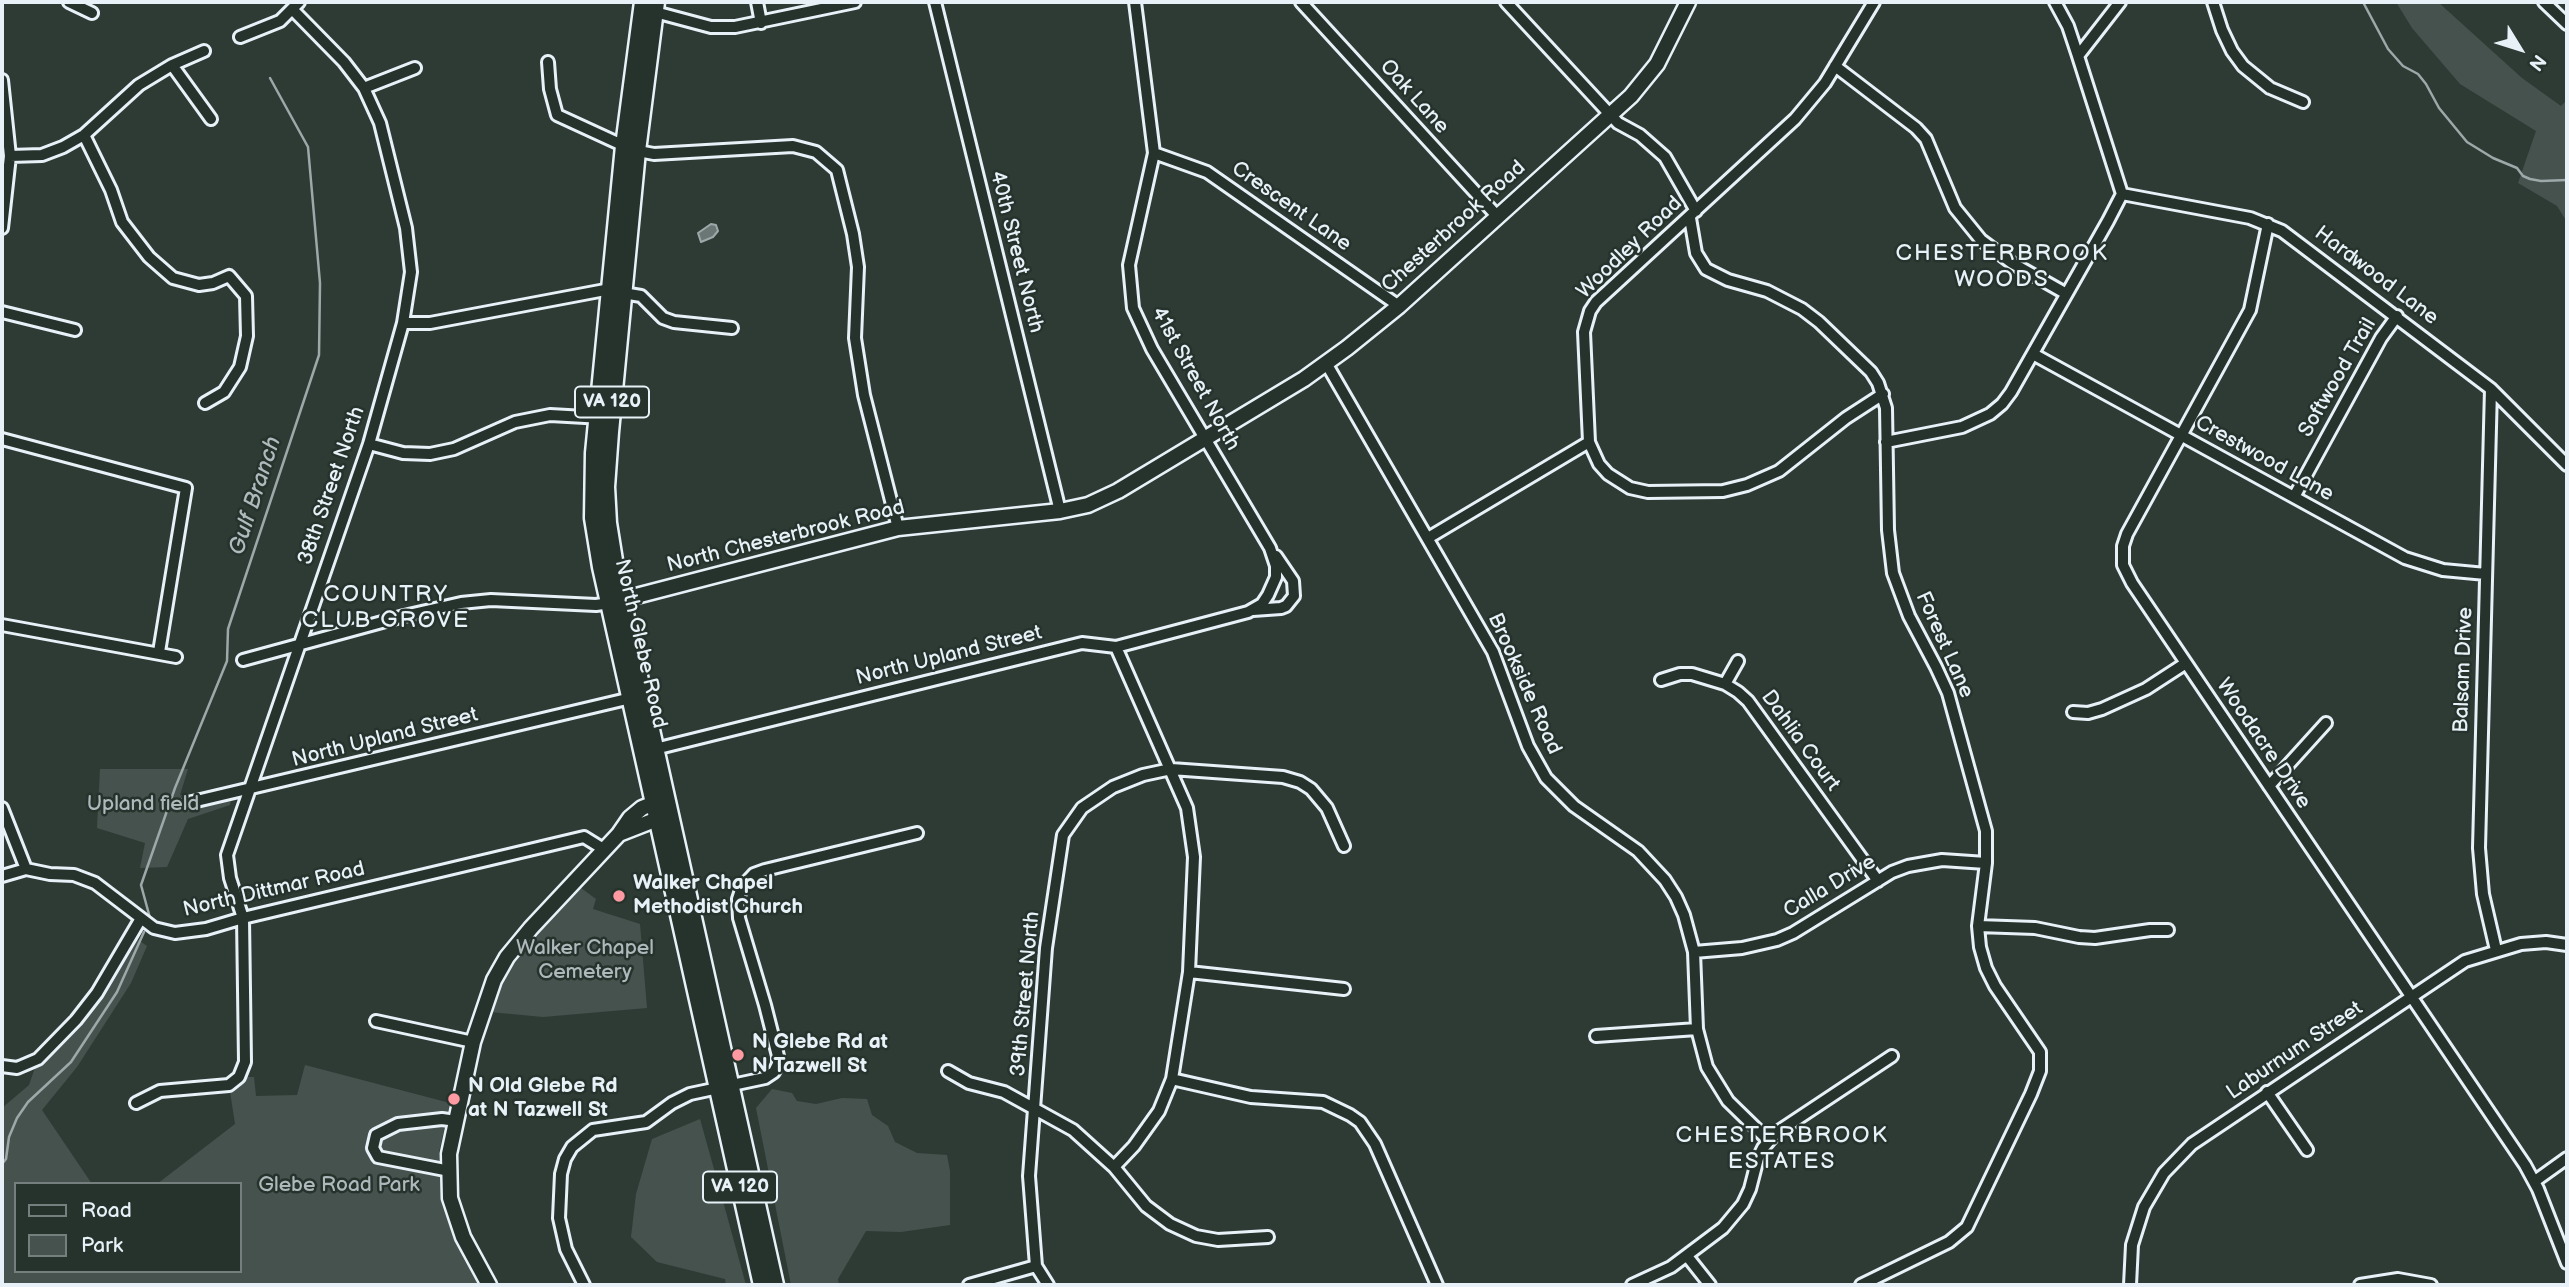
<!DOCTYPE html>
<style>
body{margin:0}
#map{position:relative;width:2569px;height:1287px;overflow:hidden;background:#2e3b35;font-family:"Balsamiq Sans",sans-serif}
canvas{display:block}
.frame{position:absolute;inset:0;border:4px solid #e8f1f8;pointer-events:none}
.legend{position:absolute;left:14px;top:1182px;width:228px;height:91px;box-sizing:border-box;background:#26332d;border:2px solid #747f7e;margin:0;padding:9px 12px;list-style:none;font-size:21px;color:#e8f1f8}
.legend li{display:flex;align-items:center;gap:14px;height:35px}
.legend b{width:35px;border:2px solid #747f7e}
.north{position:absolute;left:2485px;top:14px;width:70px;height:70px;-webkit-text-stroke:5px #26332d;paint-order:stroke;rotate:128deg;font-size:19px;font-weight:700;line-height:28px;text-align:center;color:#e8f1f8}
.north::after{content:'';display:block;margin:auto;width:24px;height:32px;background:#e8f1f8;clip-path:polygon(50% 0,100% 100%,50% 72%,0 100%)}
</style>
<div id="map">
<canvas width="2569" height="1287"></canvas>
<div class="frame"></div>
<ul class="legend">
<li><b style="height:9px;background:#26332d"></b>Road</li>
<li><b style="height:19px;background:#45524e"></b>Park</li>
</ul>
<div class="north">N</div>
</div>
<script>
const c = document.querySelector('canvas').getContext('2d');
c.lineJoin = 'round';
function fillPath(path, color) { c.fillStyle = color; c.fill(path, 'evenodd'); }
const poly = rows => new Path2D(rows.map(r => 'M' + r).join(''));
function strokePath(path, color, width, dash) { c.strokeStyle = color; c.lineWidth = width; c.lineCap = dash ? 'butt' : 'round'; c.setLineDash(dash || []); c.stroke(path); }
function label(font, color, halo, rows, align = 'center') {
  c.font = font + ' "Balsamiq Sans",sans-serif'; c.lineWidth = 5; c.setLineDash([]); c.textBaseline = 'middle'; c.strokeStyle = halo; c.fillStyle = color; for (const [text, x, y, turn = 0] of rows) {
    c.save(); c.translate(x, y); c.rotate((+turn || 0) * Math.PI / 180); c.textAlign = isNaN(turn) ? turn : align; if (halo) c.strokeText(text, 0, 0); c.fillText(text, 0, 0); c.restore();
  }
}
const green = poly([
 [2396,2,2438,2,2522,78,2561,106,2567,100,2567,222,2557,206,2518,183,2536,131,2460,84,2412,28],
 [100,769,188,769,180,795,233,790,230,805,188,819,167,867,140,868,145,843,97,828],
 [581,888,596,899,593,909,640,924,647,1008,543,1017,490,1012,504,976,520,953],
 [131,935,147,946,131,983,77,1067,42,1110,92,1184,16,1184,16,1271,240,1271,240,1184,157,1184,235,1124,229,1085,239,1077,254,1077,256,1096,297,1095,305,1065,450,1103,439,1152,442,1205,455,1241,479,1285,2,1285,2,1108,29,1085,38,1059,76,1021],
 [772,1089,792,1093,797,1101,816,1104,842,1098,867,1099,872,1115,888,1126,895,1142,917,1153,947,1155,950,1171,950,1225,901,1232,866,1231,838,1279,839,1285,791,1285,756,1108],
 [700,1119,721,1194,746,1285,726,1285,725,1279,657,1262,631,1237,636,1194,652,1139]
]);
const water = poly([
 [711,224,716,225,718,231,713,237,701,242,698,233,711,224]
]);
const stream = poly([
 [2363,2,2388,49,2403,66,2418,74,2426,84,2439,108,2467,142,2493,158,2517,168,2523,176,2530,179,2541,181,2567,180],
 [150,918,141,885,175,788,227,661,228,629,319,355,320,283,308,147,270,78],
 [2,1164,6,1159,9,1137,17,1118,28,1102,71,1062,117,992,144,932]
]);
const street = poly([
 [69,2,92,13],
 [757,2,761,23],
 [935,2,1060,511],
 [1301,2,1498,217],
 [1506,2,1618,123,1640,135,1665,157,1696,211],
 [2055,2,2068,26,2078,56],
 [2213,2,2222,30,2232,51,2243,66,2270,88,2303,102],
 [2544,2,2567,24],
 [655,12,711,27,735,27,855,2],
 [240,37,280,21,299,2],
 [548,62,550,89,557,115,633,150,654,154,793,146,816,152,837,170,853,234,858,267,855,338,864,395,898,528],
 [172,65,211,119],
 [1835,66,1916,128,1926,139,1955,208,1981,240,2012,263,2065,293],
 [2,80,10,156,2,228],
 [364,88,415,68],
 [84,135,111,190,122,222,149,257,173,278,199,285,213,283,229,276,246,296,247,336,240,367,224,392,205,403],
 [1154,153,1207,172,1399,306],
 [10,156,42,155,63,147,84,135,139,85,172,65,204,51],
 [2122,194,2250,218,2282,231,2491,389,2567,465],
 [1690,218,1696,253,1706,269,1728,280,1767,291,1802,309,1819,322,1871,372,1878,383,1886,408,1888,530,1893,573,1909,616,1936,667,1948,693,1986,831,1986,863,1978,926,1980,947,1986,968,1995,986,2040,1052,2040,1071,2031,1094,1967,1227,1949,1242,1861,1285],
 [2268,224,2250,310,2127,534,2123,546,2123,565,2132,583,2525,1165,2538,1189,2567,1263],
 [2,312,75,330],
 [403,323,430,323,605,290,641,296,663,318,674,322,732,328],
 [2033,354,2405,558,2443,570,2486,574],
 [1326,363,1493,652,1528,746,1546,778,1574,806,1638,851,1665,880,1676,897,1684,915,1694,952,1697,1029,1707,1067,1728,1101,1769,1141],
 [2491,389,2479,848,2483,894,2496,950],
 [2,439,186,488,159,652],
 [1589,442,1599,464,1608,474,1630,488,1648,492,1723,491,1747,485,1779,471,1846,418,1883,394],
 [1886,442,1962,427,1990,414,2002,404,2011,392,2108,221,2122,194,2078,56,2120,2],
 [369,444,403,453,430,454,454,449,515,422,550,415,603,418],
 [2294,497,2381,338,2397,316],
 [1428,538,1589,442,1584,332,1590,311,1596,302,1795,119,1825,83,1874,2],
 [1253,610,1281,608,1286,606,1294,596,1293,581,1276,556],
 [2,625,176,657],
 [243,660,404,616,461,603,491,600,596,605,610,603],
 [1661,680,1680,674,1692,674,1725,684,1738,692,1748,701,1878,881],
 [1725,684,1738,661],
 [2073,712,2088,713,2102,709,2146,689,2186,663],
 [655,749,1082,643,1116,647,1248,612,1262,604,1268,595,1276,577,1276,566,1270,548,1152,349,1133,308,1129,265,1154,153,1135,2],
 [2269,786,2326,723],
 [188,803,631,698],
 [2,808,26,869,50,874,74,875,95,883,154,928,175,933,206,929,243,918,584,837,605,850],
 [2,876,26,869],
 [1978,926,2035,928,2079,937,2095,938,2150,930,2168,930],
 [1694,952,1742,948,1777,940,1793,933,1892,872,1908,866,1942,860,1986,863],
 [1189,972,1344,989],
 [376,1021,473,1042],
 [1596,1036,1697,1029],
 [2,1066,17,1068,38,1059,76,1020,97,993,140,920],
 [948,1071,969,1083,1004,1092,1073,1130,1114,1167,1146,1206,1170,1224,1196,1236,1218,1240,1268,1237],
 [1172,1079,1251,1097,1323,1102,1350,1115,1360,1122,1375,1144,1437,1285],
 [2267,1092,2307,1150],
 [136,1103,160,1091,229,1085,239,1077,245,1062,243,918,230,878,227,855,369,444,403,323,411,272,406,228,380,123,364,88,344,62,293,10],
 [1114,1167,1134,1146,1159,1111,1172,1079,1189,972,1194,857,1187,808,1116,647],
 [450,1171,378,1157,373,1148,376,1135,398,1124,442,1119,456,1121],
 [2535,1181,2567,1158],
 [1687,1256,1710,1285],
 [584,1285,566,1249,559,1218,561,1174,565,1159,572,1147,593,1130,646,1122,672,1103,690,1094,765,1078,774,1072,778,1064,778,1056,765,1005,739,918,738,899,742,887,754,874,765,870,917,833],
 [969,1285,1036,1266],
 [1048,1285,1036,1266,1029,1176,1046,948,1063,835,1082,808,1113,787,1143,775,1171,769,1283,777,1300,782,1311,789,1327,808,1344,846],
 [1632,1285,1671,1267,1723,1228,1743,1204,1750,1189,1758,1158,1763,1148,1776,1133,1892,1056],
 [2130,1285,2132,1245,2144,1207,2164,1173,2192,1144,2465,961,2521,944,2546,942,2567,945],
 [2360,1285,2398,1279,2431,1285]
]);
const secondary = poly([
 [613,602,898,528,1060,511,1088,505,1118,491,1304,379,1347,348,1399,306,1631,96,1657,64,1688,2],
 [619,834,665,816],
 [489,1285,463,1237,450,1198,449,1154,473,1042,494,980,507,957,531,928,619,834,630,818,642,808,662,800]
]);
const primary = poly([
 [643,2,624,146,594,453,593,518,601,567,762,1285],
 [656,2,637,151,610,432,606,487,608,523,616,573,775,1285]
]);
const markers = [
 [619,896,7,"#ff9aa2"],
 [738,1055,7,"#ff9aa2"],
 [454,1099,7,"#ff9aa2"]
];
const shields = [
 [612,402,74],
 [740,1187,74]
];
const shieldNames = [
 ["VA 120",612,402],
 ["VA 120",740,1187]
];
const streetNames = [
 ["Oak Lane",1414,97,48],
 ["Crescent Lane",1291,207,35],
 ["Chesterbrook Road",1454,227,-42],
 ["Woodley Road",1630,248,-44],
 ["40th Street North",1016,252,76],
 ["Hardwood Lane",2376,276,37],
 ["Softwood Trail",2338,378,-60],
 ["41st Street North",1195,379,61],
 ["Crestwood Lane",2264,459,29],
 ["38th Street North",332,486,-71],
 ["North Chesterbrook Road",786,537,-14],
 ["North Glebe Road",640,644,77],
 ["Forest Lane",1944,645,66],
 ["North Upland Street",949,656,-14],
 ["Balsam Drive",2464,670,-88],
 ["Brookside Road",1524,684,66],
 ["North Upland Street",385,738,-14],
 ["Dahlia Court",1800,741,54],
 ["Woodacre Drive",2263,744,56],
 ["Calla Drive",1830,887,-31],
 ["North Dittmar Road",274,890,-13],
 ["39th Street North",1026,994,-85],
 ["Laburnum Street",2295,1051,-34]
];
const parkNames = [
 ["Upland field",143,805],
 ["Walker Chapel",585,949],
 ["Cemetery",585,973],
 ["Glebe Road Park",339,1186]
];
const poiNames = [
 ["Walker Chapel",633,884],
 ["Methodist Church",633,908],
 ["N Glebe Rd at",752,1043],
 ["N Tazwell St",752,1067],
 ["N Old Glebe Rd",468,1087],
 ["at N Tazwell St",468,1111]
];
const neighbourhoodNames = [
 ["CHESTERBROOK",2002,254],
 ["WOODS",2002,280],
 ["COUNTRY",386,595],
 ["CLUB GROVE",386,621],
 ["CHESTERBROOK",1782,1136],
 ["ESTATES",1782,1162]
];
const waterNames = [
 ["Gulf Branch",256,496,-72]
];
fillPath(green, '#45524e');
fillPath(water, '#6b7775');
strokePath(water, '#9da8a9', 2);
strokePath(stream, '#9da8a9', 2.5);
strokePath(street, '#e8f1f8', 16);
strokePath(secondary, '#e8f1f8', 19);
strokePath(primary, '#e8f1f8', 21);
strokePath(street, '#26332d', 10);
strokePath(secondary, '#26332d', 14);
strokePath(primary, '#26332d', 16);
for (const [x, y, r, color] of markers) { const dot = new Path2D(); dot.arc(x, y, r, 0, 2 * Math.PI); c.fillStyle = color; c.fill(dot); strokePath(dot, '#26332d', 2.5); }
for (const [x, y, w] of shields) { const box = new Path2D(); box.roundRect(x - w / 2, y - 15.5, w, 31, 5); c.fillStyle = '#26332d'; c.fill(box); strokePath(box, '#e8f1f8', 2); }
label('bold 19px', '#e8f1f8', null, shieldNames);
label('21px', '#e8f1f8', '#26332d', streetNames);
label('21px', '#afb9bc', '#26332d', parkNames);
label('bold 21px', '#e8f1f8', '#26332d', poiNames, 'left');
c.letterSpacing = '2px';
label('23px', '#e8f1f8', '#26332d', neighbourhoodNames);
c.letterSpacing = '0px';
label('italic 23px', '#b0babd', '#26332d', waterNames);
</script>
